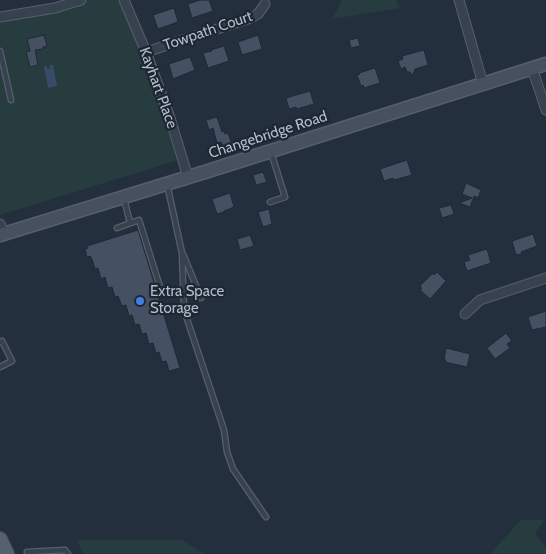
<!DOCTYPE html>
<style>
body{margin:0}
canvas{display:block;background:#242f3e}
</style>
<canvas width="546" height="554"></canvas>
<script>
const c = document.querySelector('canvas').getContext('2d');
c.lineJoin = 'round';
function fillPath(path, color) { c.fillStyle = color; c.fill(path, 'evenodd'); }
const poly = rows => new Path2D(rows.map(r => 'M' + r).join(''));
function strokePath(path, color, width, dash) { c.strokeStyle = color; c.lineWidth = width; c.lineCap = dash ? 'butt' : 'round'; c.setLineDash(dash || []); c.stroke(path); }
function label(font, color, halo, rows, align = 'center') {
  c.font = font + ' Cabin,sans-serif'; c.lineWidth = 4.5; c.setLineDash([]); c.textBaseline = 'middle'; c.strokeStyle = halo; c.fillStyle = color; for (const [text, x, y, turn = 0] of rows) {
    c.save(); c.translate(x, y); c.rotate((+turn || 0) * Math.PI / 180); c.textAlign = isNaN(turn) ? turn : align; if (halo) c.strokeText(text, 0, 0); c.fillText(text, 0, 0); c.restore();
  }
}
const green = poly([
 [72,0,118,0,169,109,185,158,0,215,0,15],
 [342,0,396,0,400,8,332,19],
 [521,520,544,520,535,533,546,548,546,554,490,554],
 [77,540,181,540,205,554,83,554]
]);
const water = poly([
 [50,65,53,65,57,86,48,88,44,67,46,66,47,68,49,69,50,68]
]);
const building = poly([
 [200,0,209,0,213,11,192,18,188,4,200,0],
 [174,8,178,22,158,29,153,15,174,8],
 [44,35,47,46,43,47,43,49,35,50,38,65,30,67,26,52,30,51,27,39,44,35],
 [258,35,262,49,242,55,238,42,258,35],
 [358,38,360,46,351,48,349,40,358,38],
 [224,46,229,61,208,68,203,53,212,51,211,50,224,46],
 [424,50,428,65,415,69,413,75,410,72,407,72,405,67,401,69,398,61,403,59,402,56,424,50],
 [190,57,195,70,173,79,169,64,190,57],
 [375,68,380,83,364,88,363,85,361,86,357,75,360,74,359,73,375,68],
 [310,91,314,104,297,109,296,107,289,109,286,98,310,91],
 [217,117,222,132,224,131,225,134,228,133,232,145,224,148,221,142,217,143,213,128,209,130,206,120,217,117],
 [407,160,412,175,394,180,393,178,384,181,380,169,407,160],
 [263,172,267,182,256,185,253,175,263,172],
 [466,183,481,190,478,198,474,196,470,207,459,203,472,198,462,194,466,183],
 [230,193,234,207,224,211,224,212,217,214,212,199,230,193],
 [451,205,454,214,442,218,439,208,451,205],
 [269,209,272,224,263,227,258,212,269,209],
 [138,230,180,368,169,371,166,361,162,362,159,352,156,353,153,343,149,344,146,333,142,334,139,324,135,325,132,315,129,316,126,305,122,306,118,296,115,297,112,287,108,288,105,277,101,279,98,268,95,269,92,259,90,256,87,257,85,249,88,248,87,246,138,230],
 [533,234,537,246,521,252,522,254,516,255,512,241,533,234],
 [250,235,254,246,240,250,237,239,250,235],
 [487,249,491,263,467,271,464,262,470,260,468,255,487,249],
 [437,272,446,281,430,299,420,290,422,288,420,286,433,273,434,275,437,272],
 [546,311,546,327,532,330,528,317,546,311],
 [506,333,512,341,507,344,510,348,495,359,487,348,506,333],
 [446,348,470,354,467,367,445,362,446,360,444,360,446,348]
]);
const service = poly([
 [0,51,11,100],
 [167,184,182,253,184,310,224,430,227,452,233,469,266,517],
 [124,198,130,223],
 [270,202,285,197,271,152],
 [117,228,139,220,160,287],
 [183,254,201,298],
 [0,342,2,341,12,361,0,367],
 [27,552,65,550,68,554]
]);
const minor = poly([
 [124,0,146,52,170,118,188,177],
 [459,0,483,84],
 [0,17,55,8,81,0],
 [146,52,251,18,258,14,265,4],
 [532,68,546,110],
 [0,224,4,233],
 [465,314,480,300,546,278]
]);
const secondary = poly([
 [0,235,205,172,546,64]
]);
const primary = poly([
 [0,539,7,554]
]);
const markers = [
 [140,301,5,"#3f7fe0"]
];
const streetNames = [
 ["Towpath Court",208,31,-19],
 ["Kayhart Place",158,88,70],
 ["Changebridge Road",268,135,-18]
];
const poiNames = [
 ["Extra Space",150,292],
 ["Storage",150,309]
];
fillPath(green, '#263c3f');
fillPath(water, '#394c67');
fillPath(building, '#455162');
strokePath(building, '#1f2835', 1);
strokePath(service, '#565f6c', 7);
strokePath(minor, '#565f6c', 11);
strokePath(secondary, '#565f6c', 15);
strokePath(primary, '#414a57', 16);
strokePath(service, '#38414e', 4.5);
strokePath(minor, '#38414e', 9);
strokePath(secondary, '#465061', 12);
strokePath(primary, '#56606e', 14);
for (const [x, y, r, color] of markers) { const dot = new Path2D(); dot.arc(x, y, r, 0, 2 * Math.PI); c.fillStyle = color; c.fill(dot); strokePath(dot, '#1d2633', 2); }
label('15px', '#b4bcc9', '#1d2633', streetNames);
label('15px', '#b4bcc9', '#1d2633', poiNames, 'left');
</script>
